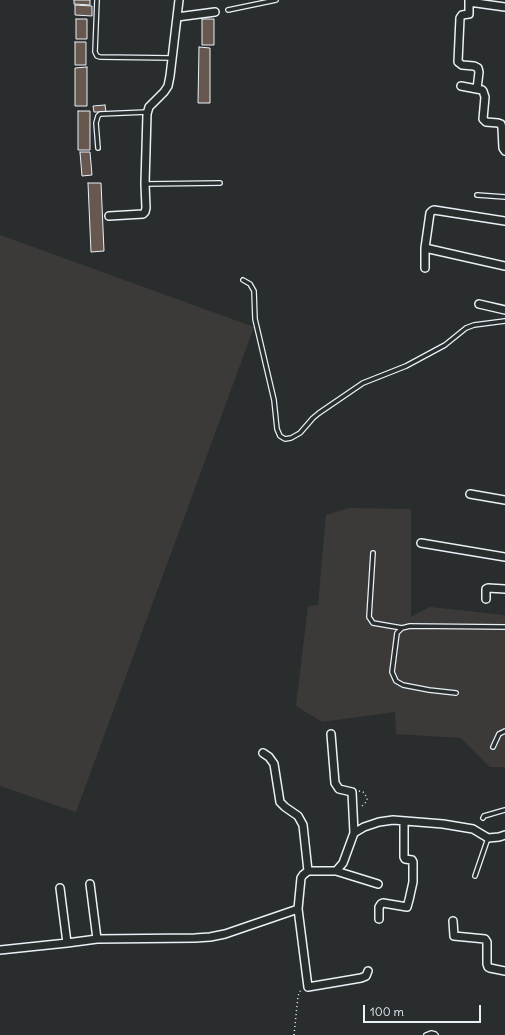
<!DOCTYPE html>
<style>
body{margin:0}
#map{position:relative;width:505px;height:1035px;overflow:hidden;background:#2a2d2e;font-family:Delius,sans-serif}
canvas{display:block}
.scale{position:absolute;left:363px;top:1005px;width:118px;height:18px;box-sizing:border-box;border:2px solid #e8f1f8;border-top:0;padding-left:5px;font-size:12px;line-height:14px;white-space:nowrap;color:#e8f1f8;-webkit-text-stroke:3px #2a2d2e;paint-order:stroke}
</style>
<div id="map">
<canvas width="505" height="1035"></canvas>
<div class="scale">100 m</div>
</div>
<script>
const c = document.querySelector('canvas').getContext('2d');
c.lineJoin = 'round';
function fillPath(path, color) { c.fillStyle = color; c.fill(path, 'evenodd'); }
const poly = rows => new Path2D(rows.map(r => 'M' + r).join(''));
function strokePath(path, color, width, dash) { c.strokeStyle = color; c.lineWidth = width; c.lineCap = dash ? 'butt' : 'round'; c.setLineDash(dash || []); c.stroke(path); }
const built = poly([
 [0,235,254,327,76,812,0,786],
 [349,508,411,509,411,617,430,607,505,615,505,767,490,767,461,738,396,734,395,712,322,722,296,706,308,606,318,605,326,515]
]);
const building = poly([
 [74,0,90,0,90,5,74,4,74,0],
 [75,5,92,6,92,16,75,15,75,5],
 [76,19,87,19,87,39,76,39,76,19],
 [202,19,214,19,214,45,202,45,202,19],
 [75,42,86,42,86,65,75,65,75,42],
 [199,47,210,48,210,103,198,103,199,47],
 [87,67,87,106,75,106,75,68,87,67],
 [105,105,106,112,94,112,93,106,105,105],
 [78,111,90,111,90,150,78,150,78,111],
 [80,152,90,152,92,175,82,176,80,152],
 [88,183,101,183,104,251,91,252,88,183]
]);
const path = poly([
 [359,791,363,792,365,794,367,799,366,802,362,806,360,806],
 [294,1035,298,996,301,989]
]);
const lane = poly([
 [97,0,95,52,97,56,100,57,172,58],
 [228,10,276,0],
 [98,148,96,123,98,116,100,114,147,112],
 [145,184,220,183],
 [477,195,505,197],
 [243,280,250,284,254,291,255,319,274,400,277,429,280,436,285,439,291,438,300,433,313,418,319,413,363,383,406,366,445,345,466,328,474,325,505,321],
 [373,553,369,617,373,623,402,628],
 [456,693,429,690,403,685,396,681,392,672,397,633,402,628,410,626,505,627],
 [493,747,499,734,505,731],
 [483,818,484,816,505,810],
 [475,876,488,838],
 [426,1035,431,1033,435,1034,436,1035]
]);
const street = poly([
 [469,0,469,14,462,15,460,18,458,62,462,65,474,66,478,68,479,72,477,89],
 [469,2,505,7],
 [177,17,215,12],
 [461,86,482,90,483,91,485,97,483,119,486,122,498,123,501,124,502,128,503,148,505,151],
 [109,216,143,214,145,212,146,208,145,184,147,114,149,107,164,92,168,86,170,76,179,0],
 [425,248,505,266],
 [425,268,425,248,430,213,432,211,434,210,505,221],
 [479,304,505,310],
 [470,494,505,500],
 [421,543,505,557],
 [486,599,486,589,488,588,505,589],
 [331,734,335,783,339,789,352,792,354,833],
 [263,753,269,757,274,764,280,802,285,807,298,816,303,825,308,871],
 [336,871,378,884],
 [90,884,97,939],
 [60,888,67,943],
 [298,909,308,987,361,978,366,976,368,971],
 [379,919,379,907,381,904,383,903,407,907,409,900,413,882,413,862,412,860,405,859,404,857,404,822],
 [453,921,454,936,485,939,487,942,487,964,488,967,490,968,505,971],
 [0,950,67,943,97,939,195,938,210,937,225,934,298,909,301,878,303,875,308,871,336,871,343,863,354,833,364,827,379,822,393,820,443,824,473,829,488,838,499,837,505,835]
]);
fillPath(built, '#3c3a38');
fillPath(building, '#67574f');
strokePath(building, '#e8f1f8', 1);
strokePath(lane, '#e8f1f8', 6);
strokePath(street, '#e8f1f8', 10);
strokePath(path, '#e8f1f8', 1.5, [1, 3]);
strokePath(lane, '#2a2d2e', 3.5);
strokePath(street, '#2a2d2e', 7);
</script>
